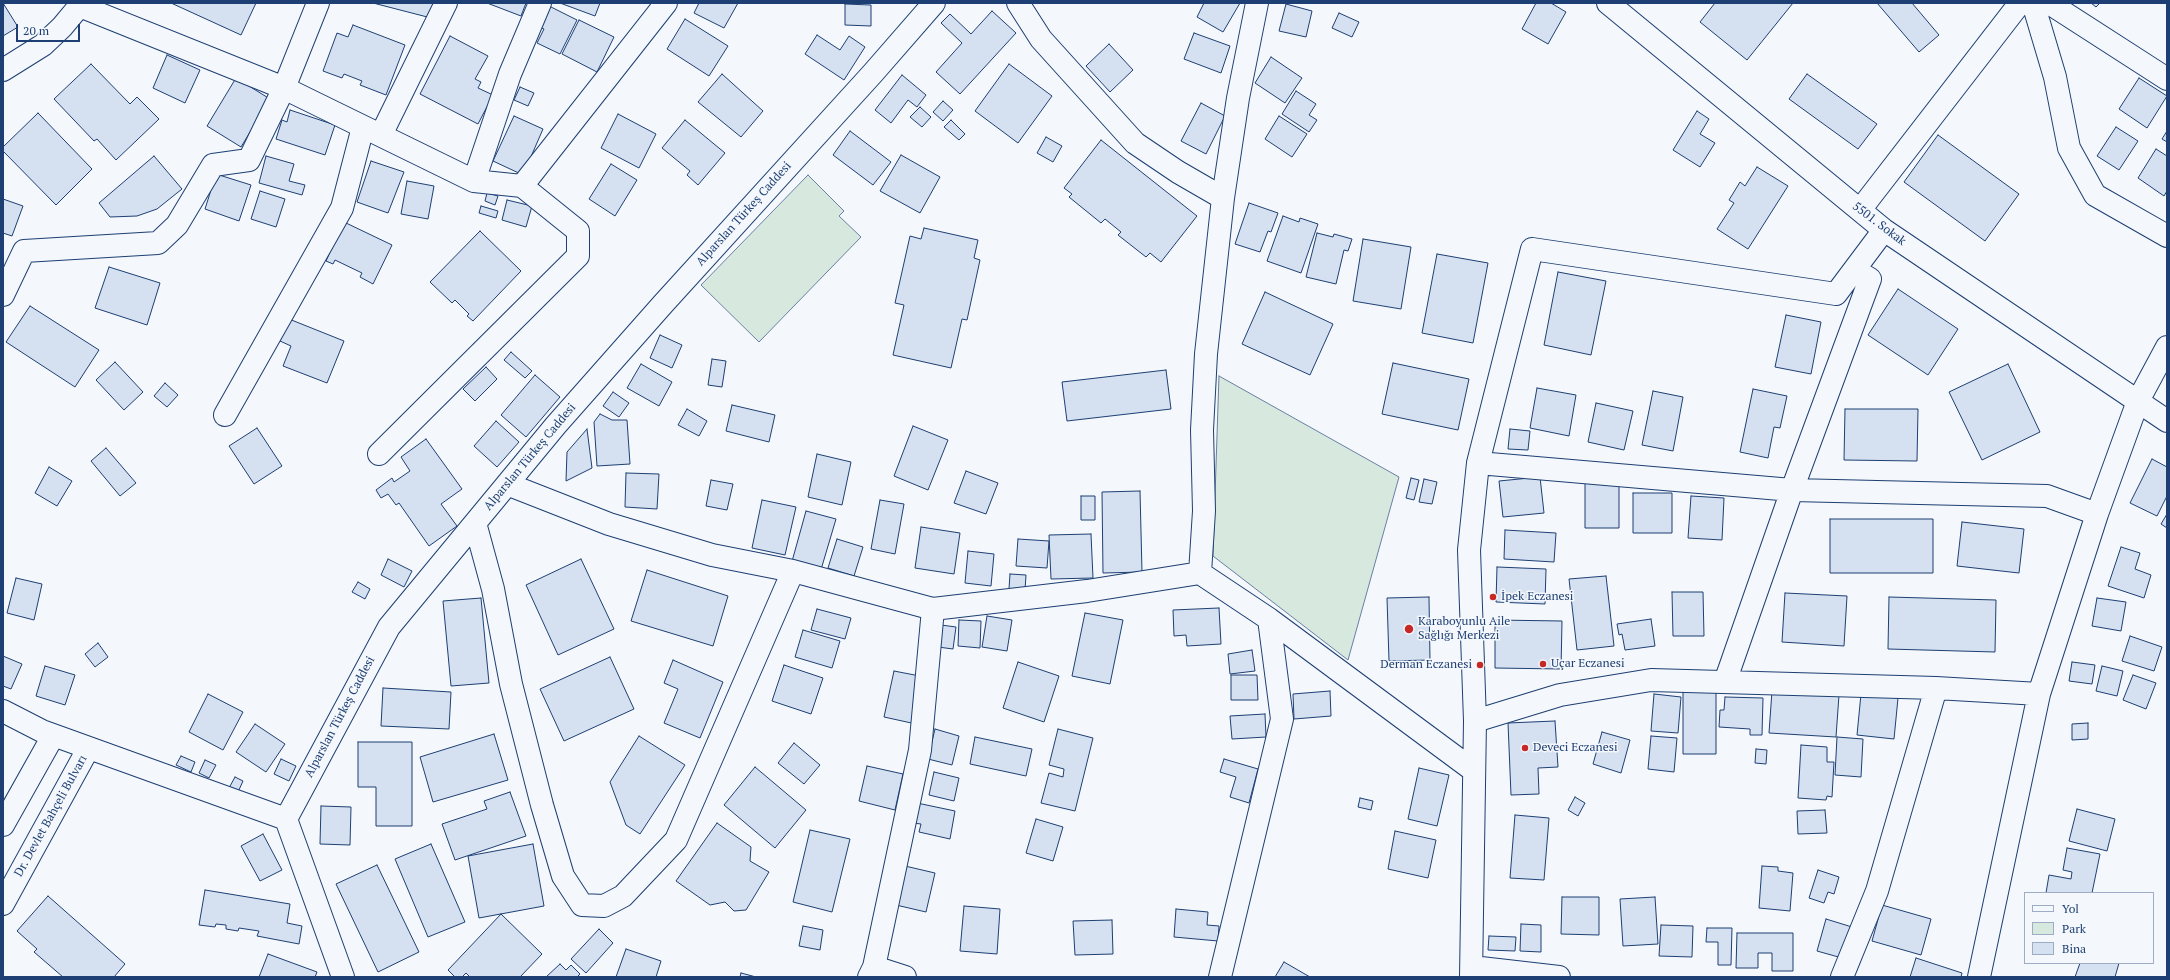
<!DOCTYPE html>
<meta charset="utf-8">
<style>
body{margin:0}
#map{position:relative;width:2170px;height:980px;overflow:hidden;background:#f4f7fb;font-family:"PT Serif",serif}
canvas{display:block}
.frame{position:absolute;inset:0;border:4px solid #1d3f73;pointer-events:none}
.legend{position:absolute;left:2024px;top:892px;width:130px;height:72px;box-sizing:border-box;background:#f4f7fb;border:1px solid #9eadc5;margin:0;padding:5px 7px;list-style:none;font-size:12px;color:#1d3f73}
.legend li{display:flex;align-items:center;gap:8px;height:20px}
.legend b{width:20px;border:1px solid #9eadc5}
.scale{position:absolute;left:16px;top:24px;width:64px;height:18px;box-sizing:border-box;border:2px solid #1d3f73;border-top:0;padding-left:5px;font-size:12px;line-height:14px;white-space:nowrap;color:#1d3f73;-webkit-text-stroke:3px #f4f7fb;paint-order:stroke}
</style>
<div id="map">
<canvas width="2170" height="980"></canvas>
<div class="frame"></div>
<ul class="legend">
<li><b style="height:5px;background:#f4f7fb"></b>Yol</li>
<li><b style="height:11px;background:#d7e8df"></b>Park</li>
<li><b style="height:11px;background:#d5e0f0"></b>Bina</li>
</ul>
<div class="scale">20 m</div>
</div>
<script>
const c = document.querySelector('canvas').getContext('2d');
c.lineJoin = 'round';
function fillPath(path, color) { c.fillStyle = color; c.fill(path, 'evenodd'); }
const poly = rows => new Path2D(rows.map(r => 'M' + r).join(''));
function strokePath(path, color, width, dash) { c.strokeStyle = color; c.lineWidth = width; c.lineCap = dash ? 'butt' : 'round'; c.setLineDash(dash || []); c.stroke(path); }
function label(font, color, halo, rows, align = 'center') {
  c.font = font + ' "PT Serif",serif'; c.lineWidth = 3; c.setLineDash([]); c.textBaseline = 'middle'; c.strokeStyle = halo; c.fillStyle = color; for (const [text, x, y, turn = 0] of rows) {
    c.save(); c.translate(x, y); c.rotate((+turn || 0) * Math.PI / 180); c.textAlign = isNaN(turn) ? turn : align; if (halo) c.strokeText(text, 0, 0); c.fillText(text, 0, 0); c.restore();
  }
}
const green = poly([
 [808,175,844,211,839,216,861,237,759,342,701,285,808,175],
 [1219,376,1399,477,1348,660,1213,556,1219,376]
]);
const building = poly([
 [3,3,18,27,3,36,3,3],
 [171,3,256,3,241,35,171,3],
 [373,3,439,3,435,19,373,3],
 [487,3,526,3,521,16,487,3],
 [560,3,600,3,595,16,560,3],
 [699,3,738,3,724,28,694,13,699,3],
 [1204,3,1240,3,1223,32,1197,17,1204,3],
 [1536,3,1551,3,1566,12,1548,44,1522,29,1536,3],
 [1715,3,1793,3,1747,60,1700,22,1715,3],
 [1877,3,1912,3,1939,35,1919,52,1877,3],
 [2091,3,2100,3,2096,7,2091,3],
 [845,4,871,5,871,26,845,25,845,4],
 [1286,4,1312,11,1306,37,1279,31,1286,4],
 [549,6,577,20,560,54,537,43,544,29,539,27,549,6],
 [992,11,1016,33,960,94,936,72,962,43,941,23,950,14,971,34,992,11],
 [1339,13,1359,22,1352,37,1332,28,1339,13],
 [685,19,728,46,709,76,667,49,685,19],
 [579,20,614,37,597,72,562,54,579,20],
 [353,25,405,45,386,95,360,85,362,81,344,74,342,78,323,71,337,33,348,37,353,25],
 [1194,33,1230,46,1221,73,1184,59,1194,33],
 [817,35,840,50,849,36,865,47,844,80,805,54,817,35],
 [450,36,488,56,475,79,481,82,478,88,493,95,478,124,420,94,450,36],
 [1109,44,1133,70,1110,92,1086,66,1109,44],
 [167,55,200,70,185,103,153,88,167,55],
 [1271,57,1302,78,1285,103,1255,83,1271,57],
 [91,64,130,104,137,97,159,119,116,160,97,139,94,141,54,99,91,64],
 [1009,64,1052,96,1018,143,975,111,1009,64],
 [722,74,763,111,741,137,698,102,722,74],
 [1807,74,1877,124,1858,149,1789,99,1807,74],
 [902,75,926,95,917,107,908,100,891,123,875,110,902,75],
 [236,78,270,99,241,147,207,126,236,78],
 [2139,78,2167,96,2147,128,2119,109,2139,78],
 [520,87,534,93,528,106,514,100,520,87],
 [1296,91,1316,104,1309,115,1317,120,1309,132,1282,114,1296,91],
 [943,101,953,110,943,121,933,112,943,101],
 [1201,103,1225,116,1206,154,1181,141,1201,103],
 [920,107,931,117,922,127,910,117,920,107],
 [290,110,335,125,325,155,276,139,282,120,287,122,290,110],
 [1697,111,1709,119,1700,134,1715,143,1700,167,1673,150,1697,111],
 [38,113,92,169,56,205,3,151,3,147,38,113],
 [618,114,656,134,639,168,601,148,618,114],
 [514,116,543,129,523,175,493,161,514,116],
 [1279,116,1307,134,1292,157,1265,139,1279,116],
 [685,120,725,153,698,185,687,175,690,171,662,148,685,120],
 [951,120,965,134,959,140,944,127,951,120],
 [2116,127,2138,141,2119,170,2097,156,2116,127],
 [850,131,891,162,873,185,833,155,850,131],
 [2167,131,2167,142,2162,139,2167,131],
 [1938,135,2019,194,1985,241,1904,182,1938,135],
 [1046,137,1062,146,1053,162,1037,153,1046,137],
 [1101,140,1197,216,1161,262,1150,253,1146,257,1118,235,1121,232,1105,219,1101,223,1069,197,1072,194,1064,188,1101,140],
 [2156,149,2167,156,2167,191,2164,196,2138,178,2156,149],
 [901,155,940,177,920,213,880,191,901,155],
 [154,156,182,189,157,209,137,216,110,217,99,203,154,156],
 [266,156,294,164,289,181,305,185,302,195,259,183,266,156],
 [371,161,404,172,388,213,357,202,371,161],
 [611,164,637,180,615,216,589,199,611,164],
 [1757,167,1788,186,1748,249,1717,229,1734,203,1729,200,1740,182,1745,186,1757,167],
 [216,174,251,185,239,221,205,209,216,174],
 [407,181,434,186,428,219,401,214,407,181],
 [260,191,285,199,276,227,251,219,260,191],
 [487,193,498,196,495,205,485,201,487,193],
 [3,199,23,206,12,236,3,233,3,199],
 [507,200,532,206,526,227,502,220,507,200],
 [1249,203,1278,213,1271,232,1268,231,1260,252,1235,244,1249,203],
 [481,206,498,211,496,218,479,213,481,206],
 [1283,216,1299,222,1300,218,1318,224,1301,273,1267,261,1283,216],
 [344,222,392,245,373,284,360,277,362,273,335,260,333,264,326,261,344,222],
 [924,228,978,240,974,258,980,260,967,320,962,319,951,368,893,355,904,305,895,303,910,236,921,239,924,228],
 [480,231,521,271,473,321,467,316,469,314,455,300,452,303,430,282,480,231],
 [1317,233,1333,237,1334,234,1352,239,1348,251,1344,250,1336,284,1306,277,1317,233],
 [1363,239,1411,247,1401,309,1353,301,1363,239],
 [1437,254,1488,263,1473,343,1422,333,1437,254],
 [109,267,160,283,147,325,95,308,109,267],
 [1558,272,1606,281,1591,355,1544,345,1558,272],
 [1898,289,1958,329,1928,375,1868,335,1898,289],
 [1265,292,1333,324,1310,375,1242,344,1265,292],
 [30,306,99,350,75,387,6,342,30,306],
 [1786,315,1821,322,1811,374,1775,367,1786,315],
 [289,319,344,341,327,383,283,366,291,346,280,341,289,319],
 [660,335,682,345,672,368,650,358,660,335],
 [511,352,532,371,525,378,504,360,511,352],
 [712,359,726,361,722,387,708,385,712,359],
 [115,362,143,392,124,410,96,380,115,362],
 [1393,363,1469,379,1458,430,1382,414,1393,363],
 [641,364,672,382,659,406,627,388,641,364],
 [2008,364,2040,432,1982,460,1949,392,2008,364],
 [486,367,497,379,475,401,463,389,486,367],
 [1166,370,1171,409,1067,421,1062,382,1166,370],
 [535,375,560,397,526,437,501,415,535,375],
 [165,383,178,395,167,407,154,396,165,383],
 [1537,388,1576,395,1569,436,1530,428,1537,388],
 [1753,389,1787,396,1780,428,1774,427,1768,458,1740,452,1753,389],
 [1653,391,1683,397,1673,451,1642,445,1653,391],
 [613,392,629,403,619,417,603,406,613,392],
 [1596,403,1633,411,1624,450,1588,442,1596,403],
 [732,405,775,415,769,442,726,431,732,405],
 [687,409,707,421,699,436,678,425,687,409],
 [1845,409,1918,409,1917,461,1844,460,1845,409],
 [600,414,612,420,627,420,630,464,597,466,594,422,600,414],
 [496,421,519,442,497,467,474,446,496,421],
 [913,426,948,440,928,490,894,476,913,426],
 [257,428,282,466,254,484,229,446,257,428],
 [587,429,592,468,566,481,567,452,587,429],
 [1510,429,1530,431,1528,450,1508,449,1510,429],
 [426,439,462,489,441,504,457,526,429,546,399,503,396,505,388,494,381,498,376,490,392,478,394,482,410,471,401,457,426,439],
 [106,448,136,483,120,496,91,461,106,448],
 [817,454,851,462,842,505,808,497,817,454],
 [2152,459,2167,467,2167,496,2157,516,2130,503,2152,459],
 [49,467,72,481,57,506,35,493,49,467],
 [966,471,998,483,986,514,954,503,966,471],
 [626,473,659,474,657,509,625,507,626,473],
 [1540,477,1544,513,1503,517,1499,481,1540,477],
 [1411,478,1419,480,1414,500,1406,498,1411,478],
 [1424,479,1437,482,1432,504,1419,502,1424,479],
 [711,480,733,484,727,510,706,506,711,480],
 [1619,482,1619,528,1585,528,1585,483,1619,482],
 [1140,491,1142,572,1103,573,1102,492,1140,491],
 [1633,493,1672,493,1672,533,1633,533,1633,493],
 [1081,496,1095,496,1095,520,1081,520,1081,496],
 [1691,496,1724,498,1722,540,1688,538,1691,496],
 [762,500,796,507,785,555,752,548,762,500],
 [880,500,904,504,895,554,871,549,880,500],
 [806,511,836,519,820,573,791,565,806,511],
 [2167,514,2167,528,2161,524,2167,514],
 [1830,519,1933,519,1933,573,1830,573,1830,519],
 [1962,522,2024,529,2019,573,1957,566,1962,522],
 [921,527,960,533,954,574,915,568,921,527],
 [1505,530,1556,533,1554,562,1504,559,1505,530],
 [1091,534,1093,578,1051,579,1049,535,1091,534],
 [837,539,863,547,854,576,828,568,837,539],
 [1018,539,1049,541,1047,568,1016,566,1018,539],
 [2121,547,2140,553,2135,569,2151,575,2144,598,2108,586,2121,547],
 [968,551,994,554,991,586,965,583,968,551],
 [388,559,412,571,404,587,381,575,388,559],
 [581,559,614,629,558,655,526,585,581,559],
 [1497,567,1546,569,1545,604,1496,602,1497,567],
 [647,570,728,596,713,646,631,621,647,570],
 [1010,574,1026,575,1025,590,1009,589,1010,574],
 [1606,576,1614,646,1577,650,1569,579,1606,576],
 [16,578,42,584,34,620,7,613,16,578],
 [358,582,370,589,365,599,352,592,358,582],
 [1672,592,1703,592,1704,636,1673,636,1672,592],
 [1785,593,1847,596,1844,646,1782,642,1785,593],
 [1429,597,1430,660,1389,661,1387,598,1429,597],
 [1889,597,1996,600,1995,652,1888,649,1889,597],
 [481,598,489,683,451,686,443,601,481,598],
 [2097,598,2126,602,2121,631,2092,626,2097,598],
 [1219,608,1221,644,1187,646,1186,635,1174,636,1173,610,1219,608],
 [817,609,851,618,845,639,811,630,817,609],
 [1085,613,1123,620,1110,684,1072,676,1085,613],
 [987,616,1012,620,1007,651,982,647,987,616],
 [1651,619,1655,646,1625,650,1622,634,1619,635,1617,624,1651,619],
 [959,620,981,621,980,648,958,646,959,620],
 [1495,620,1562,621,1561,669,1495,668,1495,620],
 [941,625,956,627,953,649,938,647,941,625],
 [803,630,840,641,832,668,795,657,803,630],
 [2130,636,2162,647,2154,671,2122,661,2130,636],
 [98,643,108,657,95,667,85,654,98,643],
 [1252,650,1255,671,1230,674,1228,654,1252,650],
 [3,656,22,664,11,689,3,686,3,656],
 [610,657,634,709,564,741,540,689,610,657],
 [673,660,723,682,700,738,664,723,678,689,664,683,673,660],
 [1018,662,1059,676,1044,722,1003,708,1018,662],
 [2072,662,2095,665,2092,684,2069,681,2072,662],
 [784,665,823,678,811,714,772,701,784,665],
 [45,666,75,675,65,705,36,696,45,666],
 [2102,666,2123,671,2117,696,2096,691,2102,666],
 [894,671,925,677,916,724,884,717,894,671],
 [1231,675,1257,675,1258,700,1231,700,1231,675],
 [2133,675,2156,683,2146,709,2123,700,2133,675],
 [383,688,451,692,449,729,381,726,383,688],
 [1330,691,1331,716,1294,719,1293,694,1330,691],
 [1683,691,1716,691,1716,754,1683,754,1683,691],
 [1772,691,1839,695,1836,737,1769,733,1772,691],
 [208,694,243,712,223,750,189,732,208,694],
 [1654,694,1681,697,1678,733,1651,731,1654,694],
 [1861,694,1898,698,1894,739,1857,735,1861,694],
 [1725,697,1763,698,1762,735,1750,735,1750,729,1719,727,1720,710,1724,710,1725,697],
 [1265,714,1266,737,1232,739,1230,716,1265,714],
 [1555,721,1558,767,1538,768,1539,794,1511,795,1508,723,1555,721],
 [2088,723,2088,739,2072,740,2072,724,2088,723],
 [255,724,285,744,266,772,236,752,255,724],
 [935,729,959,736,952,765,928,759,935,729],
 [1058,729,1093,738,1075,811,1041,803,1049,773,1063,777,1064,769,1049,765,1058,729],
 [1602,732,1630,740,1621,773,1593,764,1602,732],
 [494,734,508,780,433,802,420,757,494,734],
 [639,736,685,765,640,834,626,825,610,782,639,736],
 [1651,736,1677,738,1674,772,1648,769,1651,736],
 [975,737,1032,749,1026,776,970,764,975,737],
 [1837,737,1863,739,1861,777,1835,775,1837,737],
 [358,742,412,742,412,826,376,826,376,787,358,787,358,742],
 [794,743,820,765,804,784,778,763,794,743],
 [1801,745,1827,747,1827,762,1834,762,1832,797,1827,796,1826,800,1798,798,1801,745],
 [1756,749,1767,750,1766,764,1755,763,1756,749],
 [181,756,195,762,191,772,176,765,181,756],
 [281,759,296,766,289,781,274,774,281,759],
 [1224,759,1258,769,1249,803,1230,797,1236,777,1220,772,1224,759],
 [205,760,216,765,209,778,199,773,205,760],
 [867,766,903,774,895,810,859,801,867,766],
 [755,767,806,810,775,848,724,805,755,767],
 [1419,768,1449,775,1437,826,1408,819,1419,768],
 [934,772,959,778,954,801,929,795,934,772],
 [235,777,243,781,238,792,229,788,235,777],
 [510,792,526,836,455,860,442,824,487,809,484,801,510,792],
 [1575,797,1585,803,1578,816,1568,810,1575,797],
 [1360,798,1373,801,1371,810,1358,807,1360,798],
 [917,803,955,811,950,839,919,832,921,824,913,823,917,803],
 [321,806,351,807,350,845,320,844,321,806],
 [2077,809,2115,819,2107,851,2069,841,2077,809],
 [1825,810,1827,833,1798,834,1797,811,1825,810],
 [1515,815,1549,818,1544,880,1510,878,1515,815],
 [1036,819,1063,827,1053,861,1026,853,1036,819],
 [717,823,751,847,750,861,769,872,746,910,734,911,725,902,710,905,676,881,717,823],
 [810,830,850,839,832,912,793,902,810,830],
 [1395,831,1436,840,1428,878,1388,869,1395,831],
 [263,834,282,870,260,881,241,846,263,834],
 [431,844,465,922,428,937,395,859,431,844],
 [533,844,544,906,479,918,468,856,533,844],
 [2067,848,2100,854,2092,893,2046,893,2049,875,2071,879,2072,872,2063,870,2067,848],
 [377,865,419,952,378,972,336,884,377,865],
 [905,866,935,873,926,912,896,905,905,866],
 [1762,866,1778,867,1778,871,1793,873,1790,911,1759,908,1762,866],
 [1818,870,1839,877,1834,894,1828,892,1824,903,1809,898,1818,870],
 [205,890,290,904,287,923,302,926,299,944,257,936,259,931,239,928,238,931,226,929,226,925,216,924,215,927,199,925,205,890],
 [48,896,125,964,114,977,63,977,34,952,37,949,17,931,48,896],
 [1562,897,1599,897,1599,935,1561,934,1562,897],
 [1655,897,1658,944,1623,946,1620,899,1655,897],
 [1882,905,1931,919,1921,955,1872,941,1882,905],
 [964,906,1000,909,997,954,960,951,964,906],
 [1176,909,1208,912,1207,925,1219,926,1218,941,1174,937,1176,909],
 [501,914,542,954,520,977,470,977,466,973,462,977,455,977,448,970,501,914],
 [1826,919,1852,927,1842,958,1817,951,1826,919],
 [1112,920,1113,954,1075,955,1073,921,1112,920],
 [1521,924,1541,925,1541,952,1520,951,1521,924],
 [1661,925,1693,926,1692,957,1659,956,1661,925],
 [803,926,823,930,820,950,799,946,803,926],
 [1707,928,1732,928,1731,965,1718,965,1718,942,1706,942,1707,928],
 [599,929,613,943,586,973,571,959,599,929],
 [1737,933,1793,933,1793,971,1772,971,1772,953,1758,953,1758,968,1736,968,1737,933],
 [1489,936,1516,937,1515,951,1488,950,1489,936],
 [626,949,661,961,656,977,616,977,626,949],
 [268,954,317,972,315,977,259,977,268,954],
 [1916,958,1962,973,1961,977,1910,977,1916,958],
 [1284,962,1310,977,1275,977,1284,962],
 [2080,963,2119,963,2115,977,2075,977,2080,963],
 [560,964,566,970,571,965,580,974,577,977,546,977,560,964],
 [741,973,756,977,740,977,741,973]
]);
const minor = poly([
 [1018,3,1041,39,1135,143,1178,172,1223,198],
 [1257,3,1238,98,1223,198,1206,354,1202,430,1204,511,1200,573,1269,619],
 [1608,3,1884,230,2167,421],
 [2033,3,2055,77,2069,148,2095,195,2167,236],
 [2049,3,2167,79],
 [80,6,284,88,474,181,522,186,578,231,578,256,379,454],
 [3,70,43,45,62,27,82,3],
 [381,135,446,3],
 [474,181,510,74,540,3],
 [522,186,666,3],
 [1860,210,2020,3],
 [3,295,24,251,158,243,177,225,213,165,249,160,284,88,318,3],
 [225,415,342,208,363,127],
 [1478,463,1792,490,1870,279,1855,270],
 [507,484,609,524,712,555,793,571,933,609,1087,591,1200,573],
 [475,523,493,589,511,684,542,805,563,876,582,905,604,906,623,896,676,840,793,571],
 [1725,682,1792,490,2047,496,2097,514],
 [3,711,42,731,286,819],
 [1475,721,1560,695,1651,680,1936,688,2039,694],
 [3,825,53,736],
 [3,904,88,749],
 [874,967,920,750,933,609],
 [1472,967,1559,977],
 [343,977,286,819,389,627,556,425,663,304,873,73,934,3],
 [869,977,874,967,905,977],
 [1220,977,1282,719,1269,619,1473,770],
 [1471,977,1475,721,1469,550,1478,463,1532,249,1836,294,1884,230],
 [1842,977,1877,891,1936,688],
 [1979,977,2039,694,2097,514,2138,401,2167,347]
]);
const markers = [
 [1493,597,4,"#c62828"],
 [1409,629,5,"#c62828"],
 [1543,664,4,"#c62828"],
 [1480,665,4,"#c62828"],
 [1525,748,4,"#c62828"]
];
const streetNames = [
 ["Alparslan Türkeş Caddesi",744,214,-48],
 ["5501. Sokak",1879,224,37],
 ["Alparslan Türkeş Caddesi",530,457,-50],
 ["Alparslan Türkeş Caddesi",340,717,-62],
 ["Dr. Devlet Bahçeli Bulvarı",51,816,-61]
];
const poiNames = [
 ["İpek Eczanesi",1501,597],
 ["Karaboyunlu Aile",1418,622],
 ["Sağlığı Merkezi",1418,636],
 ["Uçar Eczanesi",1551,664],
 ["Derman Eczanesi",1472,665,"right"],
 ["Deveci Eczanesi",1533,748]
];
fillPath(green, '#d7e8df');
strokePath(green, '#687fa3', 1);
fillPath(building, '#d5e0f0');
strokePath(building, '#1d3f73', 1);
strokePath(minor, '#1d3f73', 24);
strokePath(minor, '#f4f7fb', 22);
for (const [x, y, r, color] of markers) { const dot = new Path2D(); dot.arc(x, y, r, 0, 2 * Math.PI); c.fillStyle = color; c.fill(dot); strokePath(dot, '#f4f7fb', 1.5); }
label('12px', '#1d3f73', '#f4f7fb', streetNames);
label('12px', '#1d3f73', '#f4f7fb', poiNames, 'left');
</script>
